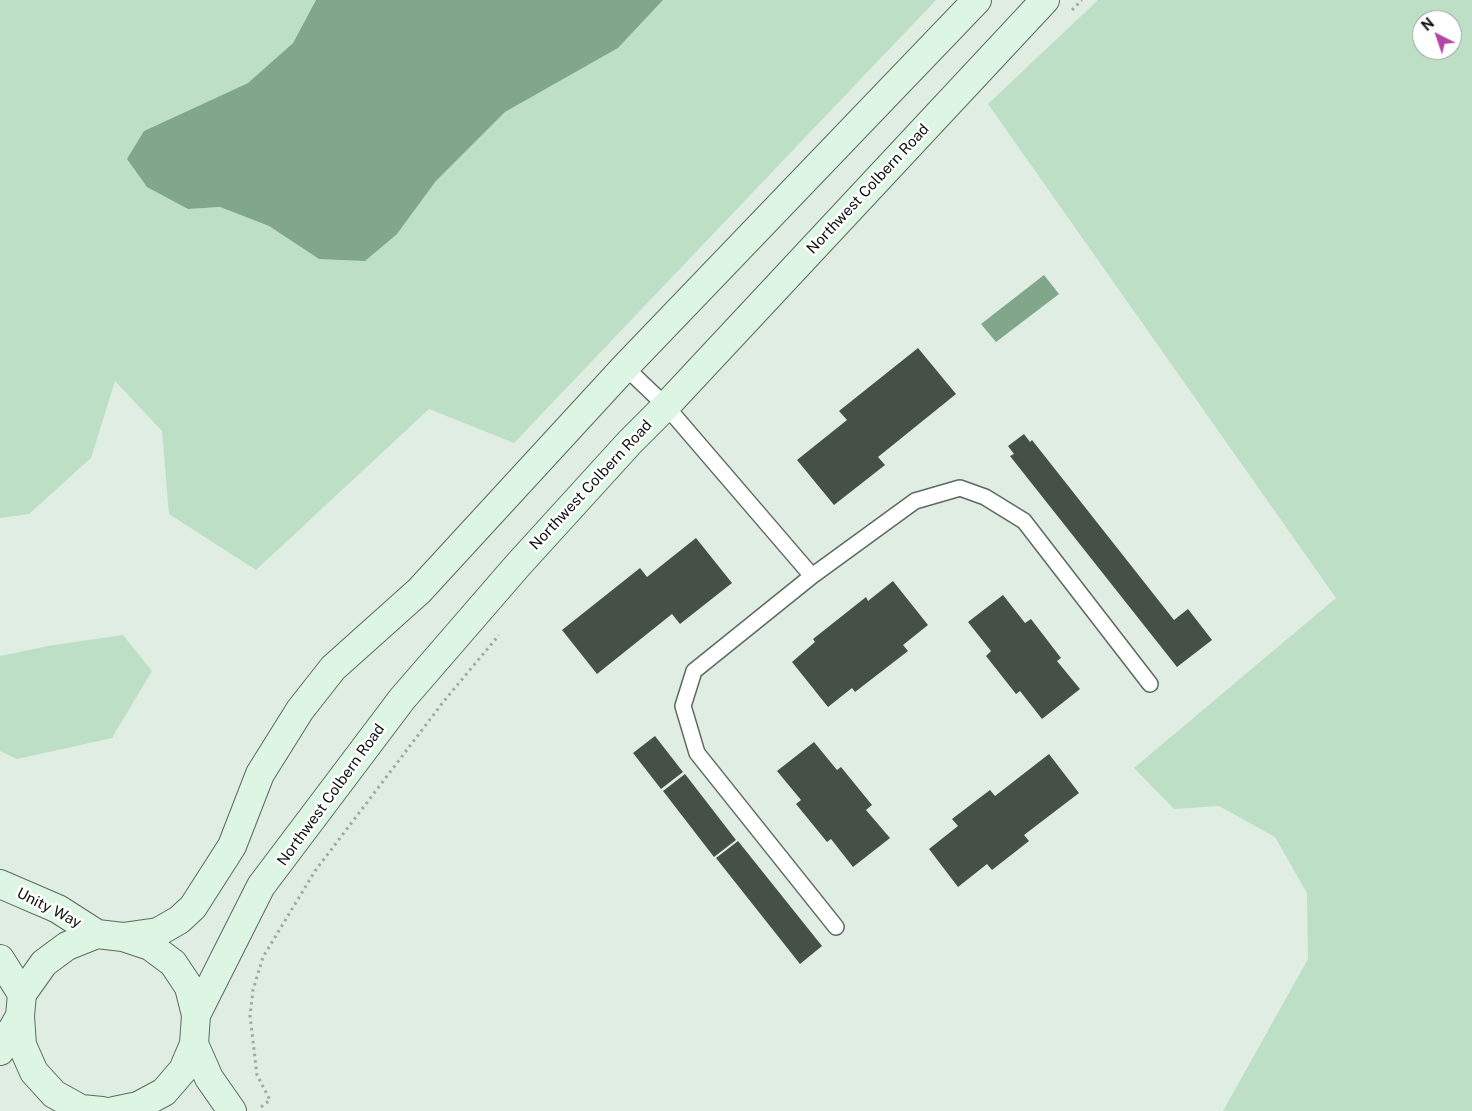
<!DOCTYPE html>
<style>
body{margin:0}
#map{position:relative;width:1472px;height:1111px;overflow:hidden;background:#e0ede3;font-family:"Public Sans",sans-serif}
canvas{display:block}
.north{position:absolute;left:1412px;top:10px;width:50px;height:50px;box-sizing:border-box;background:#fff;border:1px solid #9e9f9e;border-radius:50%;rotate:319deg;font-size:14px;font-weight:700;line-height:20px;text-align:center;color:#0c100d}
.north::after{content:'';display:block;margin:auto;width:18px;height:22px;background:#b246a6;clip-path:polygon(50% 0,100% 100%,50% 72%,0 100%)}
</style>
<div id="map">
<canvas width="1472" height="1111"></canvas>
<div class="north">N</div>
</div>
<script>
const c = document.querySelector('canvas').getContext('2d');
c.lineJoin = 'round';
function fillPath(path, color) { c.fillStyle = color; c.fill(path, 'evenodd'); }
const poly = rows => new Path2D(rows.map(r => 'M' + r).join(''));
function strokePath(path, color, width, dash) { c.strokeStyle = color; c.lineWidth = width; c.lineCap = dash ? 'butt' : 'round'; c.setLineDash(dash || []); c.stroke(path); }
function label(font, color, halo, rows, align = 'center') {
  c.font = font + ' "Public Sans",sans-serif'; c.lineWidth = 5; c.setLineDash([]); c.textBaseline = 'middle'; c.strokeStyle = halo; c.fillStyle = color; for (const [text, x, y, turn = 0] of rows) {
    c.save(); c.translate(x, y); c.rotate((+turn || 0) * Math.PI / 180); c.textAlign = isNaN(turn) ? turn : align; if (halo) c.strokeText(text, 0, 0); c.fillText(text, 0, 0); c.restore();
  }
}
const green = poly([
 [0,0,316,0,293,43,248,83,144,131,187,209,220,207,269,226,319,259,397,234,436,181,505,112,618,48,663,0,936,0,514,443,429,409,256,570,169,514,162,431,115,381,91,458,29,514,0,518],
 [1098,0,1472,0,1472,1111,1223,1111,1308,959,1307,893,1275,837,1219,806,1174,809,1134,768,1336,598,988,104],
 [1422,20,1452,20,1452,50,1422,50],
 [123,635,152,671,112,738,17,759,0,751,0,656,48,646]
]);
const water = poly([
 [316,0,663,0,618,48,505,112,436,181,397,234,365,261,319,259,269,226,220,207,188,209,147,187,127,159,144,131,248,83,293,43],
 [1044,275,1059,294,996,342,981,324]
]);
const building = poly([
 [918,348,956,394,878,457,885,465,834,505,797,460,847,420,839,411],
 [1024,434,1030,442,1032,440,1174,620,1188,609,1212,640,1177,667,1010,456,1014,454,1008,446],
 [696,538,732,583,680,624,672,614,597,674,562,630,640,568,647,577],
 [893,581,928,625,903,645,908,651,855,692,852,688,828,707,792,662,815,642,813,639,866,597,868,601],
 [1003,595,1025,623,1031,619,1061,658,1057,661,1080,689,1042,719,1020,691,1016,694,986,656,991,651,968,622],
 [655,736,683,772,661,789,633,753],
 [814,742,837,770,841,767,872,805,866,810,890,838,853,867,831,839,827,842,796,804,801,800,777,771],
 [1049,754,1079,793,1024,835,1029,841,992,870,987,864,958,887,929,849,958,826,952,819,990,790,995,796],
 [685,774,736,840,714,857,663,791],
 [738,841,822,946,800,964,716,858]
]);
const path = poly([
 [1072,10,1082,0],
 [261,1107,270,1100,257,1075,250,1016,253,990,263,957,315,871,444,701,499,635]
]);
const lane = poly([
 [625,367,666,406,812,576,694,671,683,706,697,753,836,927],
 [812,576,915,501,960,488,985,497,1024,521,1150,684]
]);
const secondary = poly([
 [0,884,58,909,97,934],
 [123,937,158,932,179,920,193,907,232,846,260,774,300,710,333,668,419,591,625,367,977,0],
 [0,959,22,994],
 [196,1015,261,886,402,699,518,565,630,442,666,406,1045,0],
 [194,1044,209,1078,232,1111],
 [0,1051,20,1016],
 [102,1111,81,1109,54,1094,34,1072,22,1045,20,1016,22,994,44,963,67,946,97,934,123,937,150,946,173,963,189,987,196,1015,194,1044,183,1070,164,1092,138,1106,114,1111]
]);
const streetNames = [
 ["Northwest Colbern Road",868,189,-47],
 ["Northwest Colbern Road",591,485,-47],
 ["Northwest Colbern Road",331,795,-54],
 ["Unity Way",49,908,27]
];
fillPath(green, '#bddfc5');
fillPath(water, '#80a78a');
fillPath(building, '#455047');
strokePath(lane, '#5d6960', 18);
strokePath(secondary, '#5d6960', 30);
strokePath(path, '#9ea9a1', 3, [2.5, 4]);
strokePath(lane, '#fff', 15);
strokePath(secondary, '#dcf6e3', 28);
label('15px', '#0c100d', '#fff', streetNames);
</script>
